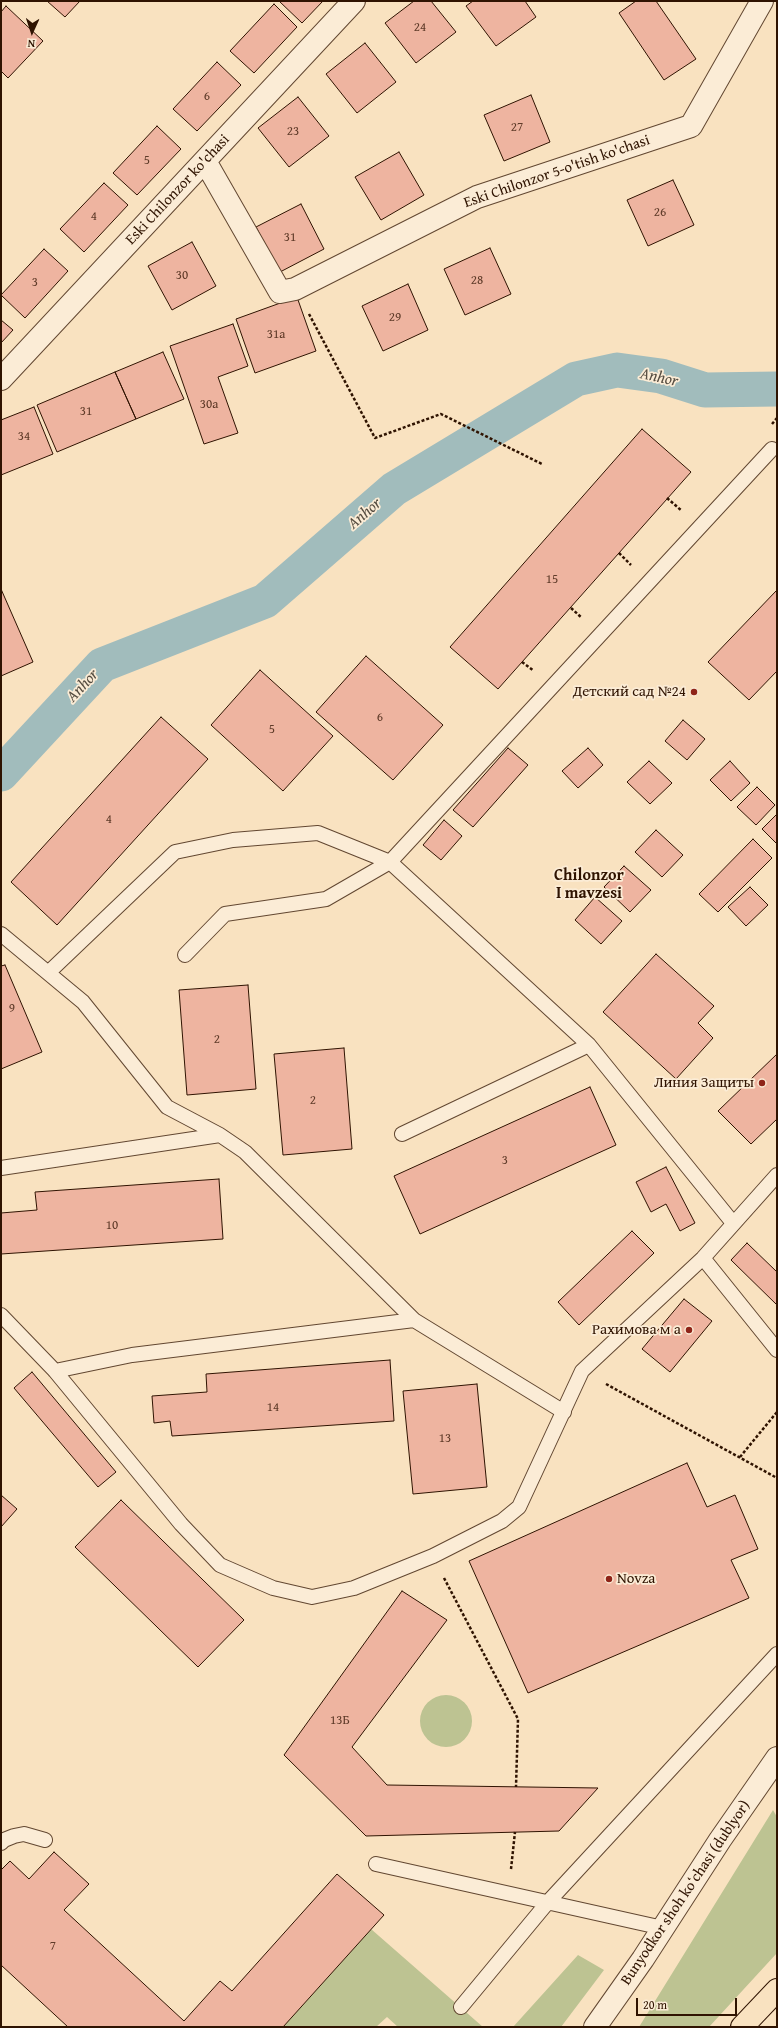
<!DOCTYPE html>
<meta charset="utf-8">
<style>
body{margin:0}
#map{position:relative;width:778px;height:2028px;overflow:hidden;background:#f9e2c0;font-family:"Gentium Book Plus",serif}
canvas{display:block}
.frame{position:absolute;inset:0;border:2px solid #2f1301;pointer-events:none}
.north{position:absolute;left:12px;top:12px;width:40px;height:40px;-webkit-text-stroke:3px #fbecd6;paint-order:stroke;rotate:183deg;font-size:11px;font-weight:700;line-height:16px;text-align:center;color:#2f1301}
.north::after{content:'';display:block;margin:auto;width:14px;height:18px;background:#2f1301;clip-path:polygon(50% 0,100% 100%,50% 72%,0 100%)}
.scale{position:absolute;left:636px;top:1998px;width:101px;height:18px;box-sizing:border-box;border:2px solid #2f1301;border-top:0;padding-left:5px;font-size:12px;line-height:14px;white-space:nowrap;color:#2f1301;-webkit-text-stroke:3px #fbecd6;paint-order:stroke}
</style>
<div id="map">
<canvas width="778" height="2028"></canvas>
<div class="frame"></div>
<div class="north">N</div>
<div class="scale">20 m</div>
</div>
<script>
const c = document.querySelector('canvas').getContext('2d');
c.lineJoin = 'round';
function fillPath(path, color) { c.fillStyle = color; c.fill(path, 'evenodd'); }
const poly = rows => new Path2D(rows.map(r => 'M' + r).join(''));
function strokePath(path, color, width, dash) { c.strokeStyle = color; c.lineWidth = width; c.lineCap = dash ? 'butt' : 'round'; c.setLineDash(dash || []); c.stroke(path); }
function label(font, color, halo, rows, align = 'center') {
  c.font = font + ' "Gentium Book Plus",serif'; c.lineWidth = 3.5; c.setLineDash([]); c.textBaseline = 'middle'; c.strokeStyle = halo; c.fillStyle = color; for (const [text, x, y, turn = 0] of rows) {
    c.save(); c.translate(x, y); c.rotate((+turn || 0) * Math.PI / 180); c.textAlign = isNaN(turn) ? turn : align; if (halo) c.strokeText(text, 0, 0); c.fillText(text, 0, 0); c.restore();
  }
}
const green = poly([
 '420 1721a26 26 0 1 1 52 0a26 26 0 1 1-52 0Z',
 [773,1810,777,1817,777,1953,709,2027,639,2027],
 [371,1929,483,2027,398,2027,387,2017,376,2027,283,2027],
 [578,1955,604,1970,561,2027,513,2027]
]);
const canal = poly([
 [1,774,102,665,265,601,394,489,576,379,617,370,661,376,705,390,777,389]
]);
const building = poly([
 [47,1,80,1,65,17,47,1],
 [279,1,323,1,302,23,279,1],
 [414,1,431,1,456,32,416,63,385,23,414,1],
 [473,1,525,1,536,17,496,46,466,6,473,1],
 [636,1,656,1,696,59,664,80,619,13,636,1],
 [274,4,297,27,254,73,230,51,274,4],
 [6,6,43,41,8,78,1,71,1,12,6,6],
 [365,43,396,82,357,113,326,74,365,43],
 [217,62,241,85,197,131,173,109,217,62],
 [531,95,550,142,504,161,484,115,531,95],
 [298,97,329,136,289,167,258,128,298,97],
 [157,126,181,149,137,195,113,173,157,126],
 [399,152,424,195,381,220,355,177,399,152],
 [673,180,694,225,648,246,627,200,673,180],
 [104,183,128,205,84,252,60,229,104,183],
 [301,204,324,249,280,272,256,227,301,204],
 [192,242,216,286,172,310,148,266,192,242],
 [490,248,511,294,465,315,444,269,490,248],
 [44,249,68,271,25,318,1,295,44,249],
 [408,284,428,330,383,351,362,306,408,284],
 [297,297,316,351,255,373,236,319,297,297],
 [1,320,13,330,1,343,1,320],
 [233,324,248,366,218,377,238,433,204,444,170,346,233,324],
 [163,352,184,399,136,419,115,372,163,352],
 [115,372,136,419,57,452,37,405,115,372],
 [34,407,53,454,1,475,1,420,34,407],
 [642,429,691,472,498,689,450,647,642,429],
 [1,589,33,662,1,676,1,589],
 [777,590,777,671,749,700,708,662,777,590],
 [366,656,443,725,393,780,316,712,366,656],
 [260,670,333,736,283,791,211,725,260,670],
 [161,717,208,759,57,925,11,882,161,717],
 [683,720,705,739,687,760,665,741,683,720],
 [508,748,528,765,473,827,453,810,508,748],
 [588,748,603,765,578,788,562,771,588,748],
 [649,761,672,783,650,804,627,782,649,761],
 [730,761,750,783,731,801,710,780,730,761],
 [757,787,775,805,756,825,737,807,757,787],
 [777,814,777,844,762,829,777,814],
 [444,820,462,836,441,860,423,845,444,820],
 [656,830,683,855,662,877,635,852,656,830],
 [753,839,772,858,718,912,699,894,753,839],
 [624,866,651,890,630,912,604,887,624,866],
 [750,887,768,905,746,926,728,907,750,887],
 [595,897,622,921,601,944,575,920,595,897],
 [656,954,714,1006,698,1023,713,1038,676,1079,603,1012,656,954],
 [5,965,42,1052,1,1069,1,966,5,965],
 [248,985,256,1089,187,1095,179,990,248,985],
 [344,1048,352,1149,283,1155,274,1054,344,1048],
 [777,1054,777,1119,751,1144,718,1111,777,1054],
 [590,1087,616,1145,420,1234,394,1176,590,1087],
 [666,1167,695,1223,680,1231,666,1204,651,1212,636,1182,666,1167],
 [219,1179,223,1239,1,1254,1,1213,37,1210,35,1192,219,1179],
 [632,1231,654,1253,579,1325,558,1302,632,1231],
 [747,1243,777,1272,777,1305,731,1260,747,1243],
 [684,1299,712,1321,670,1372,642,1349,684,1299],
 [390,1360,394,1421,172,1436,170,1421,154,1423,152,1396,207,1392,206,1374,390,1360],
 [32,1372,116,1472,98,1487,14,1388,32,1372],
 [477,1384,487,1487,413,1494,403,1391,477,1384],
 [687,1463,707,1507,735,1495,758,1549,731,1560,749,1598,528,1693,469,1561,687,1463],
 [1,1495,17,1509,1,1527,1,1495],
 [121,1500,244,1620,198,1667,75,1547,121,1500],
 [402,1591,447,1620,352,1747,387,1785,598,1788,559,1831,366,1836,284,1755,402,1591],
 [54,1852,89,1884,64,1910,184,2021,220,1981,232,1991,337,1874,384,1915,283,2027,68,2027,1,1965,1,1870,10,1861,29,1879,54,1852]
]);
const path = poly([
 [309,314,375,438,441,414,542,464],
 [772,424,777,418],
 [667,498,682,511],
 [619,553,631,565],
 [571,608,582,618],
 [522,662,534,671],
 [606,1384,777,1478],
 [740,1457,777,1412],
 [444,1578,518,1719,516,1787],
 [511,1869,515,1832]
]);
const service = poly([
 [1,934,83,1002,167,1107,220,1135],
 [185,955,225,914,326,899,390,862],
 [48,973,175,852,233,840,318,833,390,862],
 [402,1134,589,1045],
 [1,1168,220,1135,245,1152,414,1320,564,1412],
 [733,1223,589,1045,390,862,772,449],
 [703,1258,777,1350],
 [1,1315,55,1371,181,1524,220,1565,273,1588,312,1597,354,1588,433,1556,502,1521,519,1507,582,1371,703,1258,777,1175],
 [55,1371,132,1355,414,1320],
 [1,1843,4,1840,14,1836,24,1834,45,1840],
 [376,1864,663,1928],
 [461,2007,548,1902,777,1654]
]);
const minor = poly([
 [205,161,280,292,295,289,477,197,691,126,762,1],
 [1,379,354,1]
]);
const tertiary = poly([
 [595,2027,643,1959,720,1840,777,1758]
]);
const primary = poly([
 [742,2027,777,1990]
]);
const markers = [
 [694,692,4,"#8f2418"],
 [762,1083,4,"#8f2418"],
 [689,1330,4,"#8f2418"],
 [609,1579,4,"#8f2418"]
];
const numberNames = [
 ["24",420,28],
 ["6",207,97],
 ["27",517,128],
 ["23",293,132],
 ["5",147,161],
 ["26",660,213],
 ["4",94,217],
 ["31",290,238],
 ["30",182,276],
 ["28",477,281],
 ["3",35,283],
 ["29",395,318],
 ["31a",276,335],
 ["30a",209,405],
 ["31",86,412],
 ["34",24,437],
 ["15",552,580],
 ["6",380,718],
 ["5",272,730],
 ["4",109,820],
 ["9",12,1009],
 ["2",217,1040],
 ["2",313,1101],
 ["3",505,1161],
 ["10",112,1226],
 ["14",273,1408],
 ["13",445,1439],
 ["13Б",340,1721],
 ["7",53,1947]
];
const streetNames = [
 ["Eski Chilonzor 5-o'tish ko'chasi",557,172,-19],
 ["Eski Chilonzor ko'chasi",178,190,-47],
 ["Bunyodkor shoh koʻchasi (dublyor)",686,1893,-56]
];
const poiNames = [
 ["Детский сад №24",686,692],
 ["Линия Защиты",754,1083],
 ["Рахимова м а",681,1330],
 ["Novza",617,1579,"left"]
];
const waterNames = [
 ["Anhor",659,378,12],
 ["Anhor",365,514,-41],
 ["Anhor",83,686,-47]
];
const neighbourhoodNames = [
 ["Chilonzor",589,876],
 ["I mavzesi",589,894]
];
fillPath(green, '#bdc392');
strokePath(canal, '#a1bcbc', 35);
fillPath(building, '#eeb4a0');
strokePath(building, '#2f1301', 1);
strokePath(service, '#624731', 16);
strokePath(minor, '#624731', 24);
strokePath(tertiary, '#624731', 24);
strokePath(primary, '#2f1301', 24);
strokePath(path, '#2f1301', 2.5, [3, 2]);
strokePath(service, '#fbecd6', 14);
strokePath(minor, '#fbecd6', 22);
strokePath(tertiary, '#fbecd6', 22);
strokePath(primary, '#f9e2c0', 22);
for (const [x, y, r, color] of markers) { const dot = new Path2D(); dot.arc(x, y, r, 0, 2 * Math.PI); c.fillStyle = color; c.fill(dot); strokePath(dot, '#fbecd6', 1.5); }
label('13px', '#5f3b29', null, numberNames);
label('15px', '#2f1301', '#fbecd6', streetNames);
label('15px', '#2f1301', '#fbecd6', poiNames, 'right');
label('italic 16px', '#574e42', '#fbecd6', waterNames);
label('bold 16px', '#2f1301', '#fbecd6', neighbourhoodNames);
</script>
